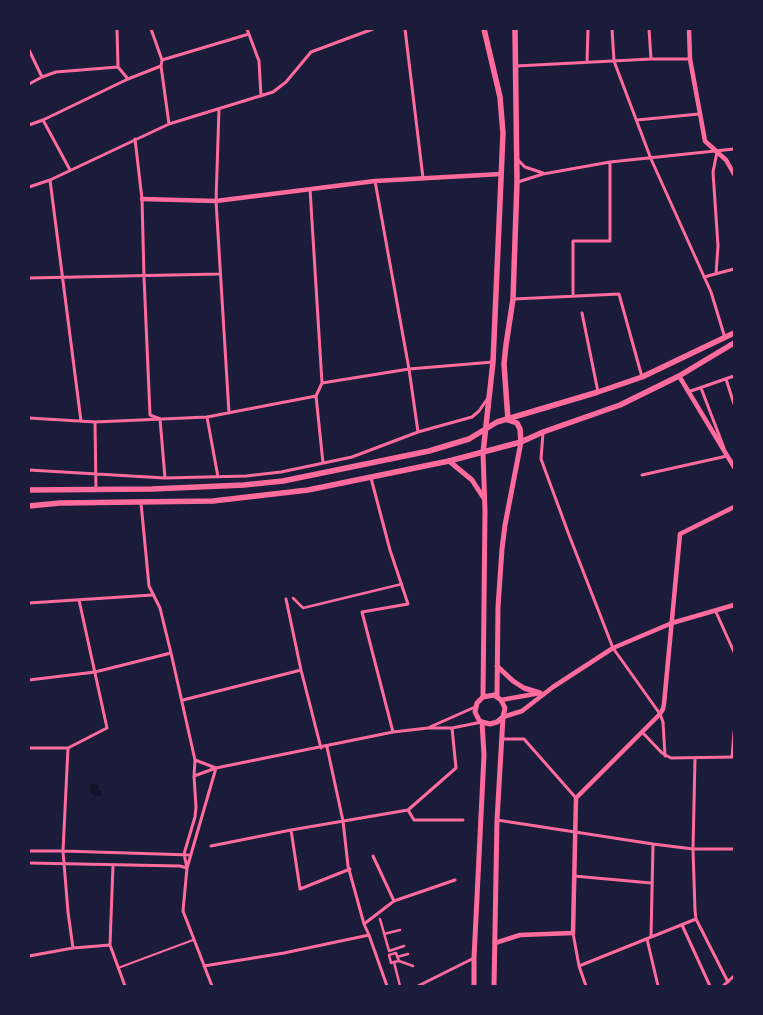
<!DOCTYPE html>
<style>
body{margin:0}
#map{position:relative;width:763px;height:1015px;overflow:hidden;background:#1b1b3a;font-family:Rubik,sans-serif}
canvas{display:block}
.frame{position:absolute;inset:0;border:30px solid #1b1b3a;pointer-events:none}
</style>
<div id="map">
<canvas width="763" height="1015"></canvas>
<div class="frame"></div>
</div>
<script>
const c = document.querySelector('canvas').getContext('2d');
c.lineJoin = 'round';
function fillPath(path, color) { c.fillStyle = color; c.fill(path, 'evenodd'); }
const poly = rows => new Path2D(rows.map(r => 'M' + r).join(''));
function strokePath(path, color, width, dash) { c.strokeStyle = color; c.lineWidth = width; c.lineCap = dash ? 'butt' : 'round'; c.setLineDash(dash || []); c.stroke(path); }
const water = poly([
 [91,784,99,785,99,790,101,790,101,795,94,797,94,794,90,794]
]);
const service = poly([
 [118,968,193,940]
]);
const pedestrian = poly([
 [293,598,303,608,402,584],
 [380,919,389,951,404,946],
 [384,934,400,930],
 [397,957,408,954],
 [399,961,413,966],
 [394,962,399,961,396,953,389,955,391,963,394,962,400,986]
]);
const minor = poly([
 [117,29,118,67],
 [151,29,162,60],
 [247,29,259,61,261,96],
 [405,29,423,178],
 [612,29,614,61,651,159,711,292,725,338],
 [649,29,651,59],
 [29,50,42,77,56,72,118,67,128,79],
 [587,62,588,29],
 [161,66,169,124],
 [516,66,651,59,690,59],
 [29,84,42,77],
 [219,109,216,201,229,413],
 [43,120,70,170],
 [637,120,699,114],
 [29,125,43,120,128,79,161,66,162,60,249,34],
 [135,139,142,199,144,277,150,415,160,419,165,478],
 [518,160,525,167,543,173],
 [50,180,81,421],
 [375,181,409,369,418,432],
 [518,182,543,174,610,162,734,149],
 [29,187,50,180,169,124,273,92,286,82,311,52,373,29],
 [310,189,322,383,316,396,323,463],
 [716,274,718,246,713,172,717,152],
 [704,277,734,269],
 [29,278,219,274],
 [573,295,573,241,610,241,610,162],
 [514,299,619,294,642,377],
 [582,313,598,392],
 [726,379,734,404],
 [322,383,409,369,493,362],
 [701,388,724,448],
 [688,392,734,376],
 [207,417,218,477],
 [29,418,95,422,207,417,316,396],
 [95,422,96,490],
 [543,433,541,459,569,535,613,648,660,714,663,722,665,756],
 [29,470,165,478,246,476,281,472,352,457,418,432,472,417,479,411,488,398],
 [642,475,727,456],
 [371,478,390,550,408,604,362,612,393,732],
 [141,503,149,586,160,608,171,653,195,760,194,776,196,807,195,817,184,854,187,868],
 [286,599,301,670,321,748],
 [29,603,152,595],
 [716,612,734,652],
 [29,680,95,672,171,653],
 [183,700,301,670],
 [430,727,475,707],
 [642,732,662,753,671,758,734,757],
 [502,739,524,739,576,798],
 [327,747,343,821,348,866,364,924],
 [29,748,68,748,63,851,68,912,73,948],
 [68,748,107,728,79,600],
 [732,757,734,732],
 [695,758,693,849,695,911,696,919,728,982],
 [195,760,216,768],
 [194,776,216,768,393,732,428,728,452,728,482,722],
 [408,810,414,820,463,820],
 [497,820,653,844,693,849,734,849],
 [291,830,408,810,456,768,452,728],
 [211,846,291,830,300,889,350,869],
 [29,851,63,851,191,855],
 [373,856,394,901],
 [29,863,180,866,187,868],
 [113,865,110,945,125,986],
 [574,876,651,883],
 [682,925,710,986],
 [573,933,579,966,586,986],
 [369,935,387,986],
 [651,937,653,844],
 [647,939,658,986],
 [29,956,73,948,110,945],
 [204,966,284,953,369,935,364,924,394,901,455,880],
 [579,966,696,919],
 [212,986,183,911,187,868,216,768],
 [418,986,474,958],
 [723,986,734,976]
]);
const tertiary = poly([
 [689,29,690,59,705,141,726,160,734,174],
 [142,199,216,201,375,181,501,174],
 [679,376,734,467],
 [501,700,540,693],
 [503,717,522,711,553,687,613,648,672,623,734,605],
 [495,943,520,935,573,933,576,798,660,714,663,709,664,704,680,534,734,507]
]);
const secondary = poly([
 [449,461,472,480,483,497],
 [497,666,513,681,524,688,540,693],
 [483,697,485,511,483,453],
 [497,697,498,607,502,549,505,525,521,442],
 [474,986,474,958,484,755,482,722],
 [494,986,497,820,503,717,505,708,501,700,494,695,483,697,477,703,475,712,479,720,482,722,490,724,497,722,503,717]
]);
const primary = poly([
 [508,420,504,364,506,345,513,299,517,182,515,29],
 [508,420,517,423,520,429,521,442],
 [483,453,493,362,503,133,500,97,484,29],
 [29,490,152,489,244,485,283,481,429,451,469,439,497,422,598,392,642,377,734,333],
 [29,506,60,503,213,501,308,490,449,461,521,442,543,432,620,405,679,376,734,343]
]);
fillPath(water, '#12122b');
strokePath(service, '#ff6b9d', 2);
strokePath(pedestrian, '#ff6b9d', 2.5);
strokePath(minor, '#ff6b9d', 3);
strokePath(tertiary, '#ff6b9d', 4.5);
strokePath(secondary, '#ff6b9d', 5);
strokePath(primary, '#ff6b9d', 5.5);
</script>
